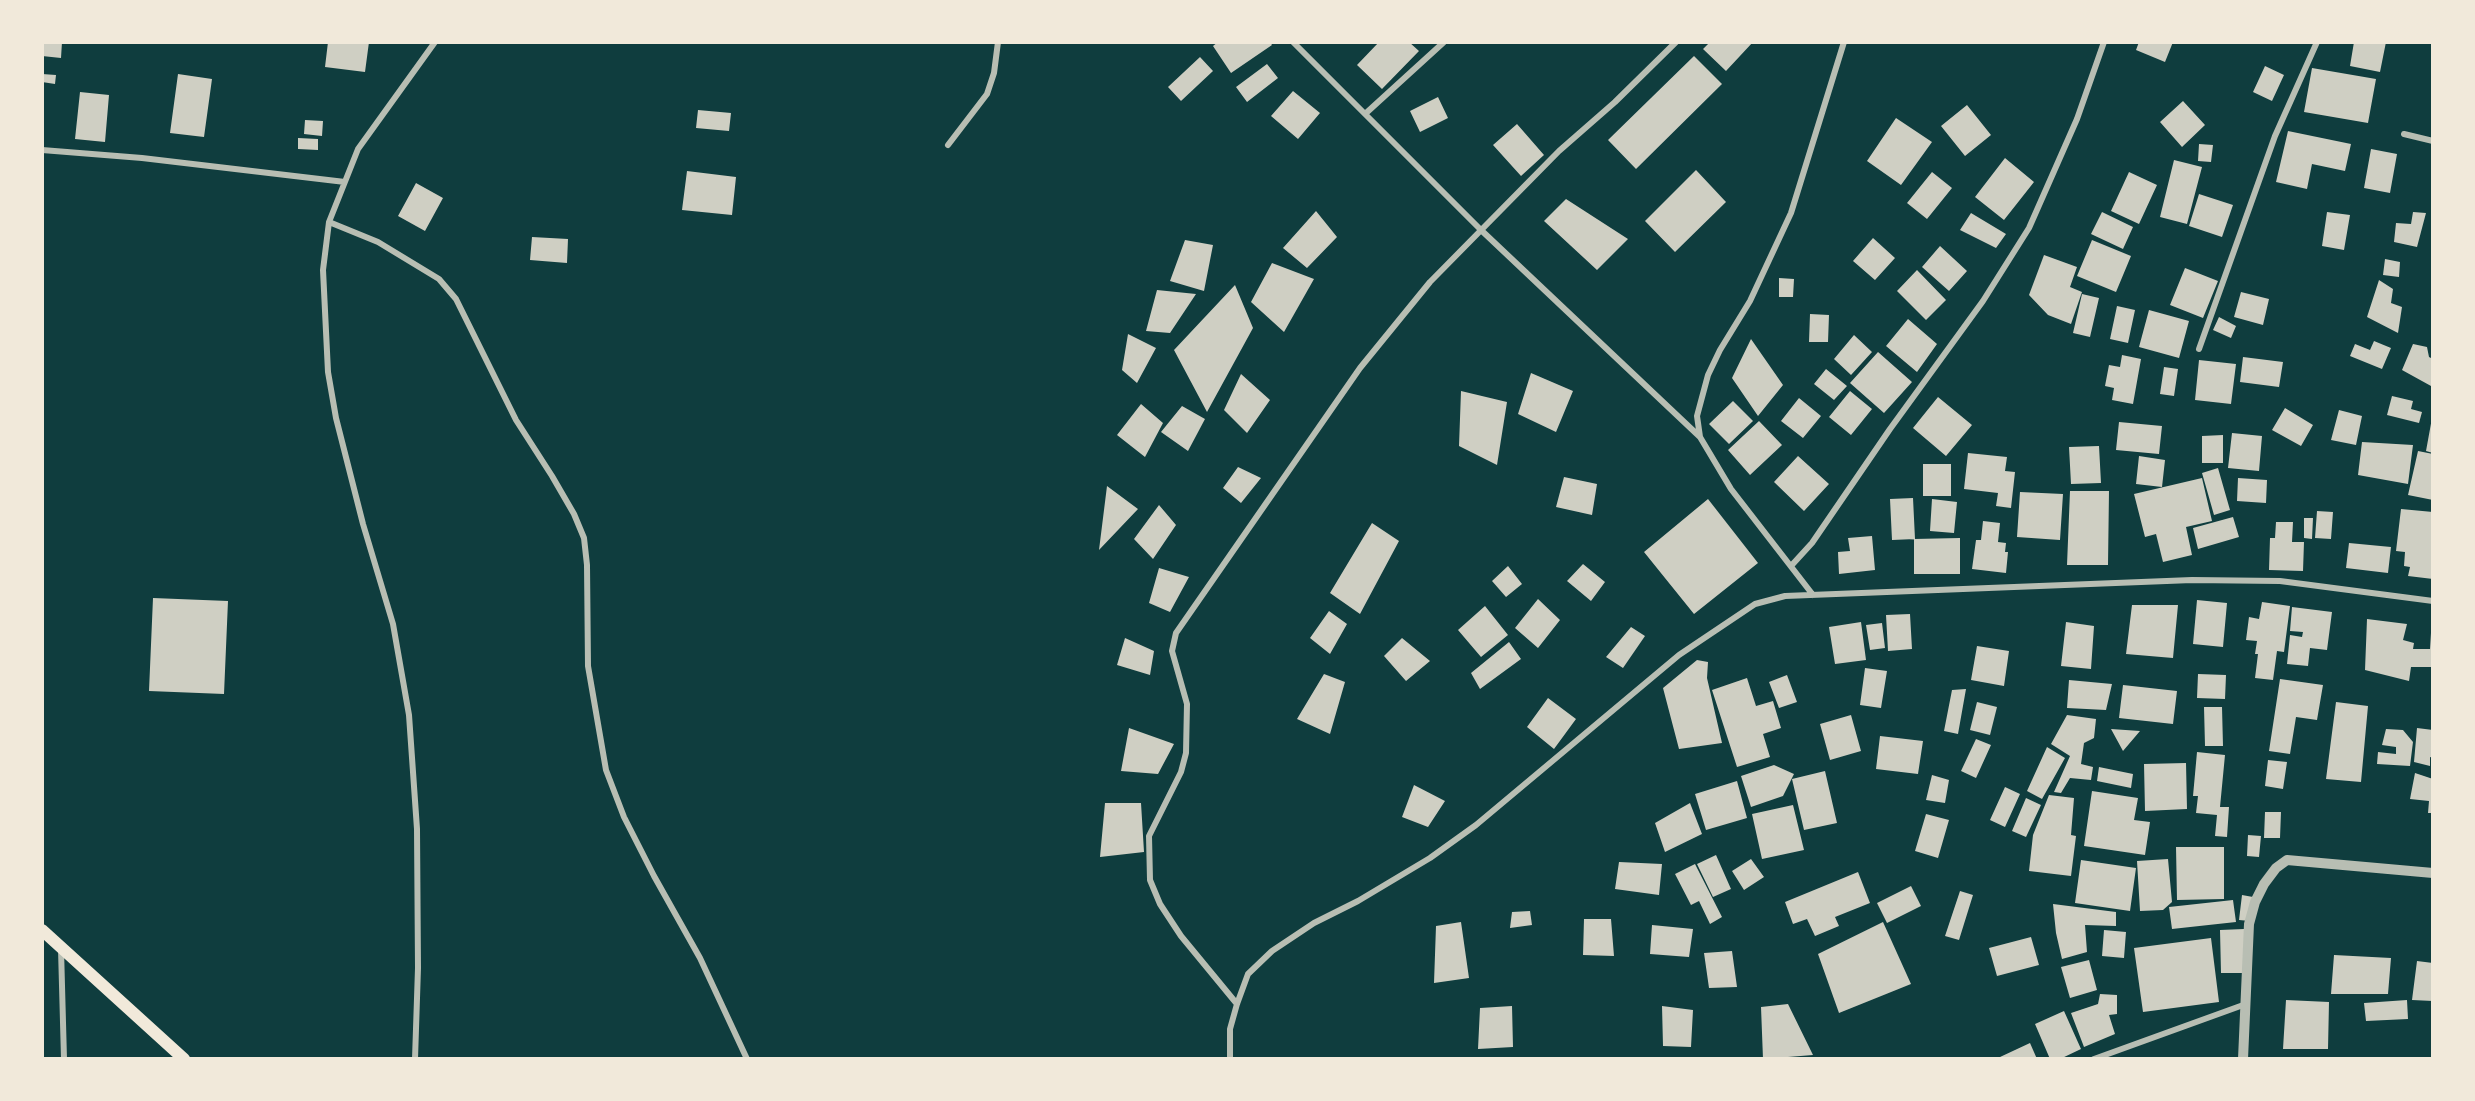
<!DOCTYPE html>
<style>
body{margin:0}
#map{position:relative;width:2475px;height:1101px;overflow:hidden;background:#0f3d3e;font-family:"Source Serif 4",serif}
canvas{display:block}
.frame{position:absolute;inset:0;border:44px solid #f1e9da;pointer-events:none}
</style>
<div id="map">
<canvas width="2475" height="1101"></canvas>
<div class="frame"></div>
</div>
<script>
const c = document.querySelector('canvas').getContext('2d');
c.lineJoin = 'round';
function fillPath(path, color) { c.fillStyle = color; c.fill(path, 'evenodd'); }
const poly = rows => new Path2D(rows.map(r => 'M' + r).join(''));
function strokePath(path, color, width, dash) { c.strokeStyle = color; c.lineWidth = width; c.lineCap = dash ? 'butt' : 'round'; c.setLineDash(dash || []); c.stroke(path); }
const building = poly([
 [42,42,62,42,61,58,42,56],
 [328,42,369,42,365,72,325,67],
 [1218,42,1270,42,1272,45,1231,73,1213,46],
 [1379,42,1409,42,1419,51,1382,89,1357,65],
 [1710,42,1753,42,1726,71,1703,49],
 [2139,42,2173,42,2165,62,2136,50],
 [2354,42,2386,42,2380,72,2350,66],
 [1694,56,1722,84,1636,169,1608,140],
 [1200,57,1213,71,1181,101,1168,87],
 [1267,64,1278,78,1247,102,1236,87],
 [2265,66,2284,75,2272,101,2253,92],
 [2312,68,2376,79,2368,123,2304,112],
 [42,74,56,75,55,84,42,82],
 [178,74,212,79,204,137,170,133],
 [1293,91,1320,113,1298,139,1271,116],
 [80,92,109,95,105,142,75,139],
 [1438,97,1448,118,1420,132,1410,111],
 [2183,101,2205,125,2182,147,2160,122],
 [1967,105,1991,135,1965,156,1941,126],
 [698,110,731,113,729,131,696,128],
 [1896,118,1932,142,1901,185,1867,161],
 [305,120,323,121,322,136,304,134],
 [1517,124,1544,155,1521,176,1493,145],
 [2288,131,2351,144,2345,171,2312,164,2307,189,2276,182],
 [298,138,318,139,318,150,298,149],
 [2199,144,2213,145,2211,162,2198,161],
 [2371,149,2397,154,2390,193,2364,188],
 [2005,158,2034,182,2004,220,1975,197],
 [2174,160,2202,167,2187,224,2160,217],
 [1696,170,1726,202,1675,252,1645,221],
 [687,171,736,177,732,215,682,210],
 [1932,172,1952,188,1927,219,1907,203],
 [2129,172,2157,185,2139,224,2111,211],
 [416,183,443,198,425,231,398,216],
 [2199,194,2233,205,2222,237,2189,226],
 [1566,199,1628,239,1597,270,1544,221],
 [1316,211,1337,237,1307,268,1283,248],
 [2102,212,2133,227,2123,249,2091,234],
 [2327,212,2350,215,2344,250,2322,246],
 [2413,212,2426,213,2417,247,2394,242,2396,223,2411,224],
 [1971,213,2006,234,1996,248,1960,230],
 [532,237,568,239,567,263,530,260],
 [1873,238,1895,258,1875,280,1853,261],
 [1185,240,1213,245,1204,291,1170,281],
 [2092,240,2131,256,2116,292,2077,276],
 [1940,246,1967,271,1949,291,1922,267],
 [2044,255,2077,267,2070,287,2082,292,2071,324,2048,315,2029,295],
 [2385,259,2400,262,2399,277,2383,275],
 [1272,263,1314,279,1284,332,1251,302],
 [2185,268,2218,281,2203,318,2170,305],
 [1917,270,1946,300,1926,320,1897,291],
 [1779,278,1794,279,1793,297,1779,297],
 [2379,280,2393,289,2391,303,2402,307,2398,333,2367,317],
 [1235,285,1253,328,1207,412,1174,350],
 [1157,290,1196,294,1170,333,1146,331],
 [2241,292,2269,299,2263,325,2234,317],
 [2082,294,2099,298,2090,337,2073,333],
 [2117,306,2135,310,2128,343,2110,339],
 [2149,310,2189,321,2179,358,2139,347],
 [1810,314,1829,315,1828,342,1809,342],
 [2219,317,2236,326,2231,338,2213,330],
 [1908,319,1937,344,1917,372,1886,346],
 [1128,334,1156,348,1137,383,1122,370],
 [1854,335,1872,352,1851,375,1834,359],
 [1751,339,1783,385,1758,416,1732,378],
 [2374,341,2391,348,2382,369,2350,356,2355,344,2370,350],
 [2413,344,2427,347,2429,357,2433,359,2431,386,2402,370],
 [1878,352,1912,382,1884,413,1850,383],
 [2122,355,2141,359,2133,404,2112,400,2114,388,2105,386,2109,365,2120,367],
 [2243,357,2283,362,2279,387,2240,382],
 [2199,360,2236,364,2231,404,2195,400],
 [2164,367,2178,369,2174,396,2160,394],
 [1826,369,1847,386,1834,400,1814,384],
 [1531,373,1573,391,1556,432,1518,414],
 [1241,374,1270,400,1247,433,1224,410],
 [1461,391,1507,402,1497,465,1459,446],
 [1850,391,1872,409,1851,435,1829,417],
 [2392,396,2413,401,2411,409,2422,412,2419,423,2387,415],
 [1938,397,1972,425,1946,456,1913,428],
 [1799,398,1821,416,1803,438,1781,421],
 [1733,401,1753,421,1729,444,1709,424],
 [1141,404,1163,423,1145,457,1117,435],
 [1182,406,1205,419,1188,451,1161,432],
 [2285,408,2313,425,2301,446,2272,430],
 [2339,410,2362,416,2356,445,2331,440],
 [2432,418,2433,419,2433,453,2426,451],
 [1759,421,1782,445,1750,475,1728,450],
 [2119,422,2162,426,2159,454,2116,450],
 [2232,433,2262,436,2259,471,2228,468],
 [2223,435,2223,463,2202,463,2202,436],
 [2362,442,2413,445,2408,484,2358,475],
 [2099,446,2101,483,2071,484,2069,447],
 [2418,451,2433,454,2433,500,2408,495],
 [1968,453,2007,457,2005,471,2015,472,2011,508,1996,506,1998,493,1964,489],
 [1798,456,1829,484,1804,511,1774,482],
 [2139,456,2165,460,2162,487,2136,484],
 [1923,464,1951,464,1951,496,1923,496],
 [1238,467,1261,478,1241,503,1223,488],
 [2218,468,2230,510,2214,515,2202,473],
 [1564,477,1597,484,1592,515,1556,507],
 [2202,478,2212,521,2186,527,2192,555,2163,562,2156,534,2145,537,2134,494],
 [2238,478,2267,480,2266,503,2237,501],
 [1107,486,1138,509,1099,550],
 [2070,491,2109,491,2108,565,2067,565],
 [2020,492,2063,494,2060,540,2017,537],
 [1913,498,1915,539,1892,540,1890,499],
 [1708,499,1758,563,1694,614,1644,552],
 [1932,499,1957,502,1954,533,1930,531],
 [1159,505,1176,525,1153,559,1134,539],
 [2401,509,2433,512,2433,579,2408,576,2410,567,2404,566,2405,552,2396,551],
 [2317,511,2333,512,2331,539,2315,538],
 [2233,517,2239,537,2198,549,2193,528],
 [2304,518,2313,518,2312,539,2304,538],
 [1983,521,2000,523,1998,542,2006,543,2005,552,2008,552,2006,573,1972,569,1976,540,1981,540],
 [2276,522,2293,522,2292,542,2304,542,2303,571,2269,570,2270,538,2275,538],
 [1372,523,1399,541,1360,614,1330,593],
 [1872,536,1875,570,1839,574,1838,552,1850,551,1848,538],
 [1960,538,1960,574,1914,574,1914,539],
 [2349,543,2391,547,2388,573,2346,568],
 [1583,564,1605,582,1591,601,1567,581],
 [1508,566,1522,584,1506,597,1492,581],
 [1159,568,1189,577,1170,612,1149,603],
 [153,598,228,601,224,694,149,691],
 [1538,599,1560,620,1538,648,1515,628],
 [2197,600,2227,603,2223,647,2193,644],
 [2262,602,2290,606,2284,652,2277,651,2273,680,2255,678,2258,654,2255,654,2257,641,2246,640,2249,617,2259,619],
 [2132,605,2178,605,2173,658,2126,654],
 [1485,606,1508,635,1481,657,1458,630],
 [2292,607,2332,612,2327,650,2310,648,2308,666,2287,664,2290,635,2302,637,2303,632,2290,631],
 [1329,611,1347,624,1330,654,1310,638],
 [1910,614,1912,649,1888,651,1886,615],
 [2367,619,2407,624,2403,640,2414,643,2413,649,2430,649,2431,633,2433,634,2433,667,2411,667,2409,681,2365,670],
 [1861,622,1866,660,1835,664,1829,627],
 [2066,622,2094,626,2091,669,2061,666],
 [1882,623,1885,648,1870,650,1866,625],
 [1631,627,1645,636,1623,668,1606,657],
 [1125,638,1154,651,1150,675,1117,665],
 [1402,638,1430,661,1406,681,1384,656],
 [1509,642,1521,659,1480,689,1471,673],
 [1977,646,2009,651,2004,686,1971,680],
 [1697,660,1708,662,1707,678,1722,743,1679,749,1663,688],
 [1865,668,1887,671,1881,708,1860,705],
 [1324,674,1345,682,1330,734,1297,719],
 [2198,674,2226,675,2225,699,2197,698],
 [1787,675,1797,702,1779,708,1769,682],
 [1747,678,1756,706,1773,701,1781,728,1763,734,1770,757,1737,767,1712,690],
 [2280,679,2323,685,2317,720,2296,717,2290,754,2269,751],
 [2069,680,2112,684,2106,710,2067,708],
 [2123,685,2177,691,2173,724,2119,718],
 [1966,689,1958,734,1944,731,1952,690],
 [1548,698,1576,719,1554,749,1527,727],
 [1977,702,1997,707,1990,735,1970,730],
 [2336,702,2368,706,2361,782,2326,779],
 [2204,707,2222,707,2223,746,2205,746],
 [1851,715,1861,751,1830,760,1820,724],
 [2067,715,2096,719,2094,738,2084,743,2081,764,2093,767,2091,780,2070,778,2061,793,2054,792,2070,756,2051,744],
 [1129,728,1174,744,1158,774,1121,771],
 [2417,728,2433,730,2433,758,2430,757,2430,766,2414,762],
 [2111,729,2140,731,2123,751],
 [2386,729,2403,730,2413,742,2410,766,2377,764,2378,752,2396,754,2396,747,2382,745],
 [1880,736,1923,741,1918,774,1876,769],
 [1976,739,1991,745,1976,778,1961,771],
 [2047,747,2065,758,2042,799,2027,791],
 [2197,752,2225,755,2220,807,2229,807,2227,837,2215,836,2217,815,2196,813,2198,796,2193,796],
 [2268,760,2287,762,2283,789,2265,786],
 [2186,763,2187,809,2145,811,2144,764],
 [1774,765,1794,774,1783,796,1751,807,1741,776],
 [2099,767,2133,774,2131,788,2097,781],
 [1825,771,1837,823,1804,830,1792,779],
 [2415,773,2433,779,2433,813,2428,813,2429,801,2410,799],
 [1932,775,1949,780,1945,803,1926,800],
 [1737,781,1747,818,1706,830,1695,794],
 [1414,785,1445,801,1428,827,1402,817],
 [2005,787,2020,794,2005,827,1990,820],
 [2092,791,2138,798,2134,820,2150,822,2145,855,2084,846],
 [2049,795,2074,798,2071,835,2076,836,2071,876,2029,871,2033,835],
 [2026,798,2041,805,2026,837,2012,831],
 [1105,803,1141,803,1144,852,1100,857],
 [1690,803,1702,834,1665,852,1655,823],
 [1793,805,1804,850,1762,859,1752,814],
 [2265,812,2281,812,2280,838,2264,838],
 [1926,814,1949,820,1938,858,1915,851],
 [2248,835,2261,836,2259,857,2247,856],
 [2176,847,2224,847,2224,899,2177,900],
 [1716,855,1731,889,1713,897,1697,864],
 [1751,859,1764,877,1744,890,1732,871],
 [2168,859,2172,902,2163,910,2140,911,2137,861],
 [2081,860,2136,868,2130,911,2075,903],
 [1619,862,1662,864,1659,895,1615,889],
 [1695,864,1722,917,1710,924,1699,901,1691,905,1675,874],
 [1858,872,1870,903,1835,917,1839,926,1815,936,1807,919,1793,924,1785,902],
 [1911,886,1921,906,1887,923,1877,903],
 [1960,891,1973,895,1959,940,1945,936],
 [2242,895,2253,897,2250,921,2239,920],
 [2233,900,2236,922,2172,929,2169,907],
 [2053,904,2116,912,2116,926,2085,925,2087,952,2062,959,2056,933],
 [1530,911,1532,925,1510,928,1512,912],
 [1584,919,1611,919,1614,956,1583,955],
 [1461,922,1469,978,1434,983,1436,926],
 [1883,922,1911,984,1839,1013,1818,954],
 [1652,925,1693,929,1689,957,1650,954],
 [2244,929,2244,973,2221,973,2220,930],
 [2104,930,2126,932,2124,958,2102,956],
 [2031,937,2039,965,1997,976,1989,948],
 [2211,938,2219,1002,2143,1012,2134,948],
 [1732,951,1737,987,1709,988,1704,953],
 [2334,955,2391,958,2388,994,2331,994],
 [2089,960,2097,990,2070,998,2061,967],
 [2417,961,2433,963,2433,1001,2412,1000],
 [2100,994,2117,995,2117,1014,2109,1015,2115,1034,2084,1047,2071,1013,2098,1004],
 [2286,1000,2329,1002,2328,1049,2283,1049],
 [2407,1000,2408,1019,2366,1021,2364,1003],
 [1788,1004,1813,1055,1763,1059,1761,1007],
 [1512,1006,1513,1047,1478,1049,1480,1008],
 [1662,1006,1693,1010,1691,1047,1663,1046],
 [2064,1011,2081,1049,2060,1059,2050,1059,2035,1024],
 [2030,1043,2037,1059,2001,1059,2000,1057]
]);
const minor = poly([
 [1293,42,1481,230,1700,437],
 [1365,114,1444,42],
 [2404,134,2433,141],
 [948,145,987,94,994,73,998,42],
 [42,150,142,158,345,182],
 [329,222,378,242,439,279,456,299,516,420,552,476,574,514,584,538,587,565,588,666,606,770,624,817,654,876,700,958,747,1059],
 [2199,349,2275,136,2317,42],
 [1791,566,1812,543,1890,429,1983,301,2029,228,2077,119,2104,42],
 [1813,595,1731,489,1700,437,1697,416,1708,375,1720,350,1750,301,1791,213,1844,42],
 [61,949,64,1059],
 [1237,1004,1181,936,1160,904,1150,880,1149,836,1181,772,1186,753,1187,704,1172,651,1176,633,1360,368,1430,282,1559,151,1615,102,1676,42],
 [415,1059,418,968,417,829,409,715,393,624,363,524,336,418,328,372,323,270,329,222,358,149,435,42],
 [1230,1059,1230,1029,1237,1004,1248,974,1272,951,1314,923,1358,901,1430,858,1476,825,1679,655,1755,604,1785,596,2192,580,2280,581,2433,601],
 [2094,1059,2246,1004]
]);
const tertiary = poly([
 [2243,1059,2249,924,2255,902,2264,884,2276,868,2287,860,2433,873]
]);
const secondary = poly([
 [42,930,184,1059]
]);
fillPath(building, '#cfcfc3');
strokePath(minor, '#b8beb3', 6);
strokePath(tertiary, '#b8beb3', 10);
strokePath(secondary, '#f1e9da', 12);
</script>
